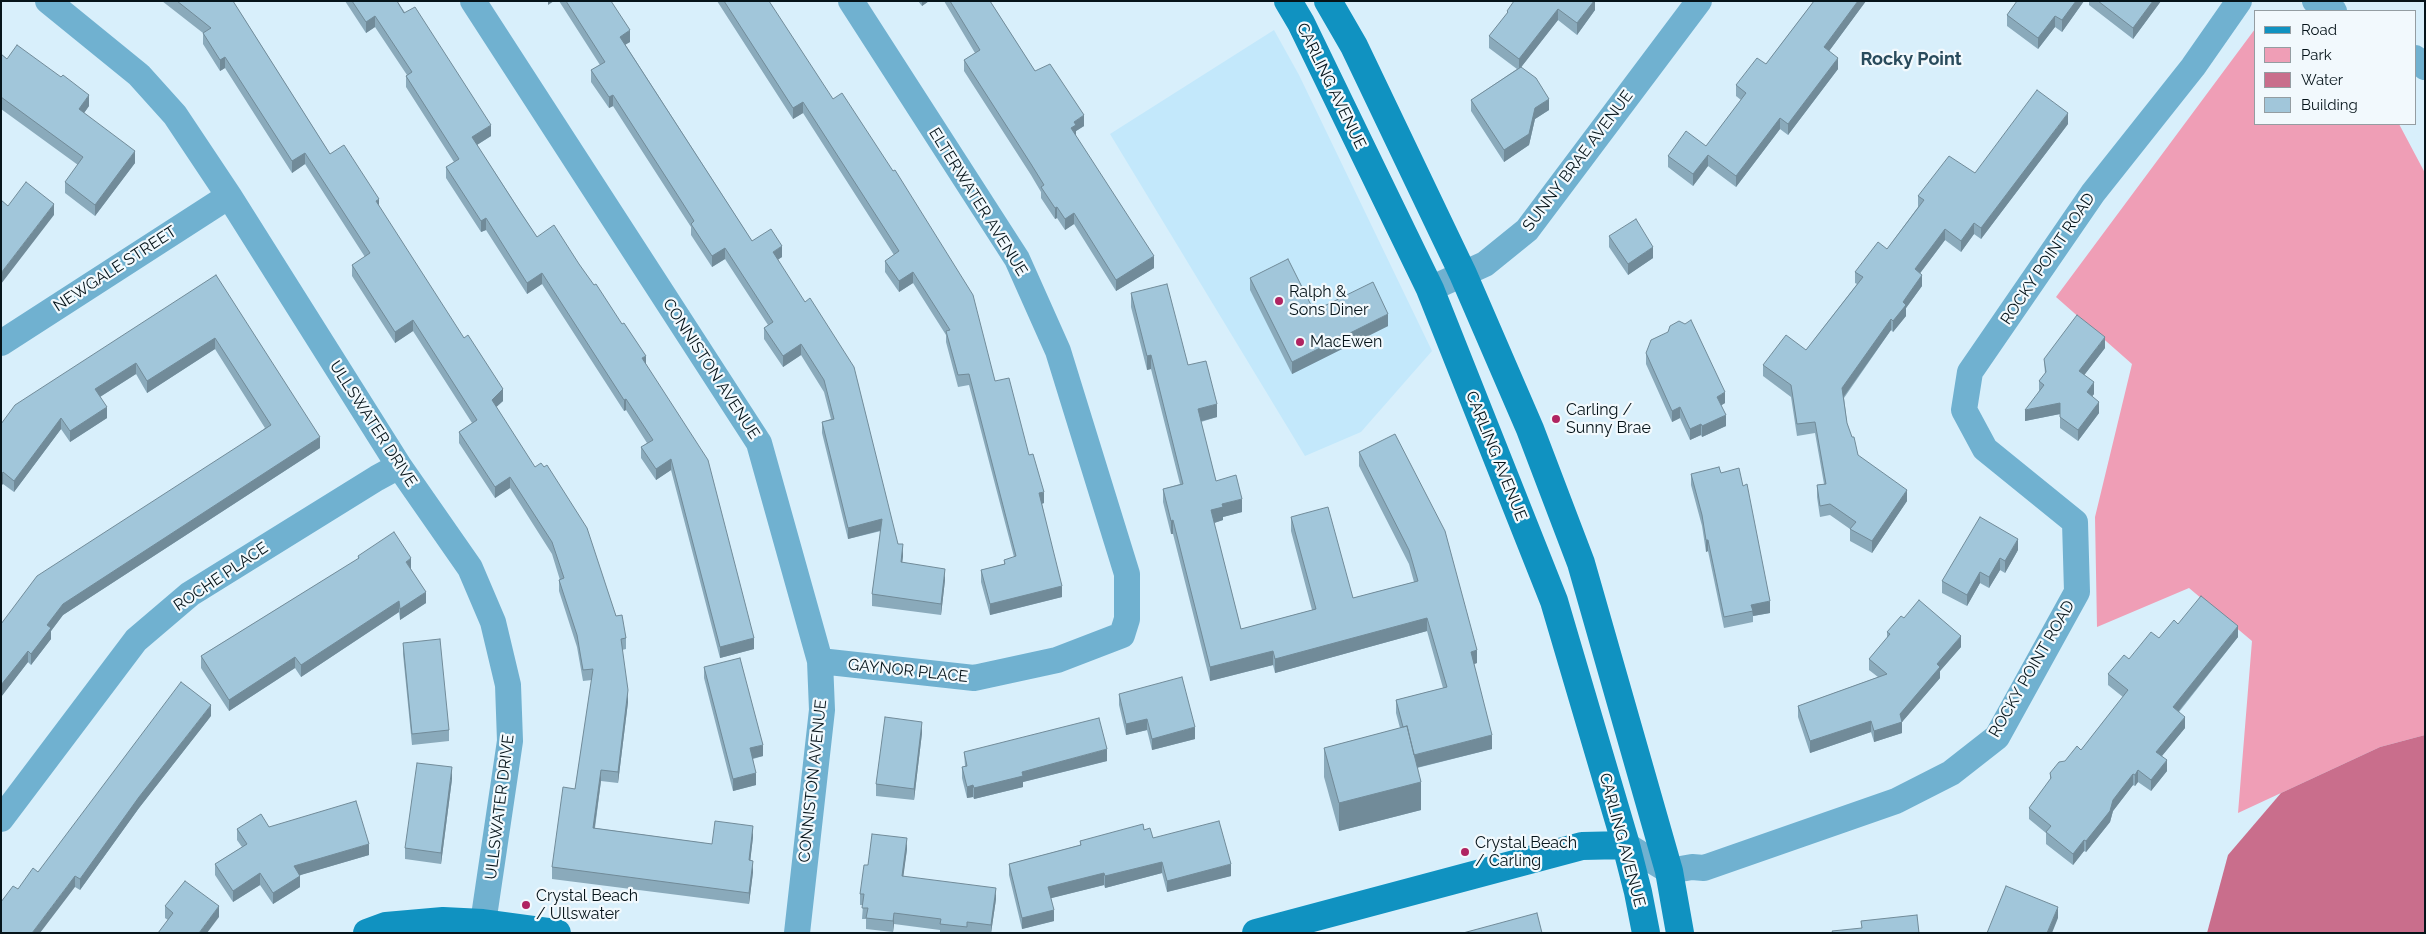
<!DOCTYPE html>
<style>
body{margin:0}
#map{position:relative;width:2426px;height:934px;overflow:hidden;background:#d8effb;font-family:Raleway,sans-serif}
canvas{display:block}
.frame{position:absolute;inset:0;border:2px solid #06141a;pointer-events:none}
.legend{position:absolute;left:2254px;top:10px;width:162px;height:115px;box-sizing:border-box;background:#f2f9fd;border:1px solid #949da2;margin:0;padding:6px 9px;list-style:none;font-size:15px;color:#06141a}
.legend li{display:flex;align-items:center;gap:10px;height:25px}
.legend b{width:25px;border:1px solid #949da2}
</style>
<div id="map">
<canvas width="2426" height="934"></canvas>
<div class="frame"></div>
<ul class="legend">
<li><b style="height:6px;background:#1092c1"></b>Road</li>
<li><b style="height:14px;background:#ef9eb6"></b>Park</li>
<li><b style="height:14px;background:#c96e8c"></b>Water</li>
<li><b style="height:14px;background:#a1c6da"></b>Building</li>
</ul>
</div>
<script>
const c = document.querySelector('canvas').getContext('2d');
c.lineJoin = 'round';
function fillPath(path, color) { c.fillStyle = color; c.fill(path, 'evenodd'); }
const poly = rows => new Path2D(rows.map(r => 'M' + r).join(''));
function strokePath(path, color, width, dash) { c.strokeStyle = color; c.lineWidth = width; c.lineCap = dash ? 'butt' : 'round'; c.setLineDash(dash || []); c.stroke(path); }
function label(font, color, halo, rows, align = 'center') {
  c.font = font + ' Raleway,sans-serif'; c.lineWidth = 4.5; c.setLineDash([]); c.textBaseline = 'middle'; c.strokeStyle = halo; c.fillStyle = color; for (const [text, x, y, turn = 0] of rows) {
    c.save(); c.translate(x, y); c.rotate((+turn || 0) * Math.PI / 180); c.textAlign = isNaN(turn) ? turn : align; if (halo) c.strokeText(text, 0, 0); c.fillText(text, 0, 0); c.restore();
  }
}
const built = poly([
 [1274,30,1299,75,1432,351,1361,432,1305,456,1110,134]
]);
const green = poly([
 [2255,29,2255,124,2399,124,2425,173,2425,735,2380,747,2238,813,2252,641,2189,588,2097,627,2095,517,2132,364,2056,297]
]);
const water = poly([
 [2425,735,2425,933,2207,933,2228,855,2281,793,2380,747]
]);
const street = poly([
 [48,1,139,75,175,115,229,196,399,466,470,568,493,622,508,685,510,741,483,923],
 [473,1,759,443,820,661,822,710,797,933],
 [2315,1,2334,11],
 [2415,58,2425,67],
 [1430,289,1485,264,1527,230,1699,1],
 [1,343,229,196],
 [820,661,974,678,1057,660,1122,635,1127,619,1127,574,1058,351,1017,259,851,1],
 [1,819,136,640,190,594,377,478,399,466],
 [1626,845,1669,871,1692,867,1704,868,1896,801,1951,773,1997,737,2077,592,2075,522,1985,449,1964,410,1970,372,2093,193,2193,67,2239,1]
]);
const secondary = poly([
 [1288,1,1301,23,1430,289,1554,601,1626,845,1638,892,1646,933],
 [1328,1,1354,46,1463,274,1530,429,1581,563,1669,871,1680,933],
 [367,933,386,926,443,921,483,923,557,933],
 [1256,933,1582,846,1626,845]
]);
const wall = poly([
 [162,1,233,1,330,154,379,207,503,401,496,407,616,616,626,638,626,649,622,650,628,702,618,783,601,781,595,828,712,844,753,837,750,861,753,872,749,904,552,879,552,867,575,789,592,680,583,681,577,647,559,591,559,580,560,580,552,554,510,488,495,498,459,443,459,432,472,423,413,331,395,343,352,276,352,265,365,257,305,164,292,173,225,68,220,71,203,44,203,33],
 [345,1,397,1,491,136,477,145,537,237,579,264,646,364,754,649,720,658,671,470,656,480,641,458,641,447,647,443,626,410,624,411,542,284,527,294,486,230,481,232,446,178,446,167,454,162,406,87,406,76,407,75,375,27,366,33],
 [559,1,611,1,630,42,625,44,752,241,782,257,778,259,898,544,903,556,902,562,945,580,941,615,872,606,872,594,881,531,848,539,822,433,822,422,831,419,824,392,801,355,783,367,764,339,764,328,768,325,725,259,712,267,691,235,691,227,680,210,613,106,609,108,591,82,591,70,600,65],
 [717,1,769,1,995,381,1029,455,1044,503,1042,504,1062,597,990,615,981,582,981,570,1004,564,1004,560,1014,557,969,385,958,387,946,342,946,335,913,283,899,292,885,272,885,261,894,255,803,113,793,119],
 [918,1,929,1,922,6],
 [944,1,990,1,1035,71,1084,126,1076,131,1076,136,1154,268,1116,291,1074,224,1065,230,1057,218,1055,219,1041,198,1041,192,1031,175,964,71,964,60,975,53],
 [1595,1,1595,10,1577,35,1558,20,1521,67,1549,110,1535,119,1529,145,1504,162,1471,111,1471,100,1517,69,1489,48,1489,36,1507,14,1507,11],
 [1814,1,1866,1,1829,51,1838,69,1788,135,1780,129,1736,187,1708,166,1693,186,1668,167,1668,156,1706,146,1741,100,1736,96,1736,85,1766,64],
 [2084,1,2062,32,2055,27,2038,49,2007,26,2007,15],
 [2089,1,2161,1,2133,39,2089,5],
 [1,54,7,59,89,106,84,113,135,163,95,216,65,193,65,182,78,165,1,109],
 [2068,124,1981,239,1974,234,1961,252,1945,240,1920,273,1922,286,1906,308,1906,316,1893,332,1891,330,1844,398,1847,423,1858,455,1907,501,1872,553,1850,541,1850,529,1830,515,1820,517,1817,497,1817,485,1824,484,1815,433,1797,436,1791,397,1763,376,1763,365,1806,350,1857,284,1855,283,1855,272,1887,249,1918,207,1918,196,1975,173],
 [1609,236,1653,258,1628,275,1609,247],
 [216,275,320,448,63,615,51,631,51,639,31,665,28,662,1,697,1,624,265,428,215,349,147,393,136,374,100,397,107,418,70,442,61,429,14,492,3,484,1,424],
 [1250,278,1314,311,1388,326,1292,374,1250,290],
 [1131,293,1188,365,1217,417,1201,422,1216,481,1242,512,1223,517,1223,520,1214,523,1241,629,1312,610,1291,531,1291,517,1353,598,1414,582,1409,564,1359,466,1359,452,1477,663,1474,664,1492,749,1417,768,1421,810,1339,831,1324,777,1324,748,1400,728,1396,713,1396,700,1443,688,1427,631,1275,673,1273,665,1210,681,1173,534,1171,534,1163,502,1163,489,1180,484,1151,369,1147,370,1131,307],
 [1668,332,1725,403,1721,405,1726,426,1702,437,1701,435,1690,440,1680,418,1672,422,1646,364,1646,353],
 [2105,348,2084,375,2094,394,2092,396,2099,413,2078,441,2060,428,2060,414,2025,421,2039,391,2039,381,2045,374,2044,359],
 [1721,473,1770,613,1753,616,1753,622,1724,628,1708,551,1706,552,1702,526,1691,485,1691,474],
 [2018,550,2005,573,2000,570,1989,588,1980,583,1967,606,1942,593,1942,581],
 [358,556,411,569,426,603,400,620,399,612,301,677,295,668,229,711,201,668,201,656,358,559],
 [1904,618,1961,647,1940,671,1940,678,1902,722,1902,733,1874,742,1871,732,1810,753,1798,717,1798,706,1878,677,1869,670,1869,659,1887,638,1887,632],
 [2178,624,2238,637,2179,712,2185,728,2162,756,2167,771,2151,791,2138,782,2135,786,2133,785,2113,811,2110,822,2086,852,2084,851,2073,865,2046,844,2046,833,2029,819,2029,808,2050,780,2050,773,2081,750,2123,697,2108,685,2108,674],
 [403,643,449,730,449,741,412,745,403,654],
 [704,667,763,756,753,759,756,785,733,791,704,678],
 [1119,694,1195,739,1152,750,1147,730,1126,735,1119,705],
 [211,716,139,808,80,890,75,887,38,872],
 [922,733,914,800,876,796,876,784],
 [964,752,1107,761,1023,782,1023,787,974,799,973,797,967,798,962,778,962,767,965,766],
 [452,779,441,864,405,859,405,848],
 [269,827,369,855,300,875,300,887,273,904,260,885,233,902,215,875,215,864,242,847,237,840,237,829],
 [1144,830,1153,838,1231,876,1167,892,1162,873,1105,888,1104,885,1051,898,1054,921,1022,929,1009,875,1009,864,1080,845,1080,841],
 [907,849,903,876,996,899,991,933,940,933,940,930,894,924,893,932,866,929,866,919,862,919,863,905,860,905,860,894,868,865],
 [165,906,219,917,168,920,165,918]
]);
const shadedWall = poly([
 [548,1,554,1,548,5],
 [922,1,929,1,922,6],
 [1594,1,1595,1,1595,10,1577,35,1577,23],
 [1858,1,1866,1,1824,58,1824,47],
 [2076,1,2084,1,2062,32,2062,20],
 [2153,1,2161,1,2133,39,2133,28],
 [1558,9,1558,20,1519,70,1519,59],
 [375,16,375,27,366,33,366,22],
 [2055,16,2055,27,2038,49,2038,38],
 [630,30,630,42,620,48,620,37],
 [225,57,225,68,220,71,220,60],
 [1838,58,1838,69,1788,135,1788,124],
 [89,95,89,106,79,120,79,109],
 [613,95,613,106,609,108,609,97],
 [1549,99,1549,110,1535,119,1529,145,1504,162,1504,150,1535,108],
 [803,102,803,113,793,119,793,108],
 [2068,113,2068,124,1981,239,1981,228],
 [1084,115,1084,126,1076,131,1076,136,1071,128,1074,122],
 [1780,118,1780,129,1736,187,1736,176],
 [491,125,491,136,472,148,472,137],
 [135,151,135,163,95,216,95,205],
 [305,153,305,164,292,173,292,161],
 [1708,155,1708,166,1693,186,1693,174],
 [379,199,379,210,376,201],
 [54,204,54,215,1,284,1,273],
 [1057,207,1057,218,1055,219,1055,208],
 [1074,213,1074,224,1065,230,1065,219],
 [486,218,486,230,481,232,481,221],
 [1974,223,1974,234,1961,252,1961,241],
 [1945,229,1945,240,1915,280,1915,269],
 [782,246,782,257,773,263,773,252],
 [1653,247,1653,258,1628,275,1628,264],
 [725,248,725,259,712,267,712,256],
 [1154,256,1154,268,1116,291,1116,280],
 [913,272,913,283,899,292,899,281],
 [542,273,542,284,527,294,527,283],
 [1922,275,1922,286,1906,308,1906,316,1893,332,1893,321,1903,302],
 [1388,314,1388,326,1292,374,1292,362],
 [1891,319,1891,330,1842,399,1842,388],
 [413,320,413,331,395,343,395,332],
 [2105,337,2105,348,2079,382,2079,371],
 [215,338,215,349,147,393,147,381],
 [801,344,801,355,783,367,783,356],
 [1151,355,1151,369,1147,370,1147,356],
 [646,356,646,367,642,358],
 [136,363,136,374,95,400,95,389],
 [2094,382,2094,394,2087,403,2087,392],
 [503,389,503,401,492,411,492,400],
 [1725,392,1725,403,1717,408,1717,397],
 [626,399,626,410,624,411,624,400],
 [2099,402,2099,413,2078,441,2078,430],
 [2060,403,2060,414,2025,421,2025,410],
 [1217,404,1217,417,1198,422,1198,409],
 [107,407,107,418,70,442,70,431],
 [1680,407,1680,418,1672,422,1672,411],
 [1726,415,1726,426,1702,437,1702,426],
 [61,418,61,429,14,492,14,481],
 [1701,424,1701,435,1690,440,1690,429],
 [320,437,320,448,63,615,51,631,51,639,31,665,31,654,47,625,63,604],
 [671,459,671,470,656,480,656,469],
 [3,472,3,484,1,486,1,475],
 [510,477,510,488,495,498,495,487],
 [1907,490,1907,501,1872,553,1872,541],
 [1044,492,1044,503,1039,504,1039,493],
 [1242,499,1242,512,1223,517,1223,520,1211,524,1211,510,1222,504],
 [882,519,882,530,848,539,848,528],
 [1173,520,1173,534,1171,534,1171,521],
 [2018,539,2018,550,2005,573,2005,561],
 [1706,540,1708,540,1708,551,1706,552],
 [903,544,903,556,901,573,901,562],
 [411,558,411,570,406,562],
 [2000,558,2000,570,1989,588,1989,577],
 [945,569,945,580,941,615,941,604],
 [1980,572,1980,583,1967,606,1967,595],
 [1062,586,1062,597,990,615,990,604],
 [426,592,426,603,400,620,400,609],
 [399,601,399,612,301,677,301,665],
 [1770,601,1770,613,1753,616,1751,605],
 [1427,618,1427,631,1275,673,1275,659],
 [2238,626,2238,637,2173,718,2173,707],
 [1961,636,1961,647,1940,671,1940,678,1902,722,1902,733,1874,742,1874,731,1900,714,1937,664],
 [754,638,754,649,720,658,720,647],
 [1477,650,1477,663,1471,665,1471,652],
 [28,651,28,662,1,697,1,685],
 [1273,651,1273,665,1210,681,1210,667],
 [295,657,295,668,229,711,229,700],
 [628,690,628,702,618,783,618,772],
 [211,705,211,716,139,808,80,890,80,879,139,797],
 [2185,717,2185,728,2156,763,2156,752],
 [1147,719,1147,730,1126,735,1126,724],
 [1871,721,1871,732,1810,753,1810,741],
 [922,722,922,733,914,800,914,789],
 [1195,727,1195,739,1152,750,1152,739],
 [1492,735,1492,749,1411,769,1411,756],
 [763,745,763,756,750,759,750,748],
 [1107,749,1107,761,1023,782,1023,787,974,799,974,788,1022,772],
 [2167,760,2167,771,2151,791,2151,780],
 [452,767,452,779,441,864,441,853],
 [601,770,601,781,593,839,593,828],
 [2138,770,2138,782,2135,786,2135,775],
 [756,773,756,785,733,791,733,779],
 [2133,774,2133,785,2113,811,2110,822,2086,852,2086,841,2113,800],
 [1421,782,1421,810,1339,831,1339,803],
 [973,785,973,797,967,798,967,787],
 [753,826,753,837,749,872,749,860],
 [907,838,907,849,902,887,902,876],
 [2084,840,2084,851,2073,865,2073,854],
 [369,844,369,855,294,877,294,866],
 [753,861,753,872,749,904,749,893],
 [1162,862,1162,873,1105,888,1105,876],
 [1231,864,1231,876,1167,892,1167,881],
 [260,873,260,885,233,902,233,891],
 [1104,873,1104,885,1048,899,1048,887],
 [75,876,75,887,40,933,32,933],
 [300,876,300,887,273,904,273,893],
 [996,888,996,899,991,933,991,925],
 [219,906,219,917,207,933,199,933],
 [2058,907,2058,918,2052,933,2047,933],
 [1054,910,1054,921,1022,929,1022,918],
 [894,913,894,924,893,932,893,921]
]);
const building = poly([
 [177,1,233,1,330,154,344,145,379,199,376,201,464,338,468,335,503,389,492,400,535,467,541,463,544,467,547,465,587,528,616,616,622,615,626,638,621,639,628,690,618,772,601,770,593,828,712,844,715,821,753,826,749,860,753,861,749,893,552,867,563,787,575,789,593,669,583,670,577,635,559,580,564,578,552,542,510,477,495,487,459,432,477,420,413,320,395,332,352,265,370,253,305,153,292,161,225,57,220,60,203,33,211,28,177,1],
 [352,1,397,1,404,13,415,7,491,125,472,137,519,210,537,237,554,225,579,264,594,285,596,284,622,324,624,323,646,356,642,358,708,460,754,638,720,647,671,459,656,469,641,447,653,440,626,399,624,400,542,273,527,283,486,218,481,221,446,167,459,159,406,76,412,72,375,16,366,22,352,1],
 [566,1,611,1,630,30,620,37,752,241,771,229,782,246,773,252,805,302,810,298,854,367,898,544,903,544,901,562,945,569,941,604,872,594,882,519,848,528,822,422,834,419,824,380,801,344,783,356,764,328,773,322,725,248,712,256,691,224,694,221,680,199,613,95,609,97,591,70,605,62,566,1],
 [724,1,769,1,833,99,842,93,893,171,895,170,973,295,995,381,1009,378,1029,455,1033,454,1044,492,1039,493,1062,586,990,604,981,570,1005,564,1004,560,1016,556,969,374,958,375,946,331,950,330,913,272,899,281,885,261,899,251,803,102,793,108,724,1],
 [950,1,990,1,1035,71,1050,64,1084,115,1074,122,1076,125,1071,128,1154,256,1116,280,1074,213,1065,219,1057,207,1055,208,1041,187,1044,185,1031,164,964,60,980,50,950,1],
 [1514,1,1594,1,1577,23,1558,9,1519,59,1489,36,1508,12,1507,11,1514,1],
 [1814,1,1858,1,1824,47,1838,58,1788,124,1780,118,1736,176,1708,155,1693,174,1668,156,1686,131,1706,146,1746,93,1736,85,1757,58,1766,64,1814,1],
 [2017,1,2076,1,2062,20,2055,16,2038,38,2007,15,2017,1],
 [2098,1,2153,1,2133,28,2098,1],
 [17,45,61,77,63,75,89,95,79,109,135,151,95,205,65,182,83,157,1,97,1,54,7,59,17,45],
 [1521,67,1536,78,1549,99,1535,108,1529,134,1504,150,1471,100,1521,67],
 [2037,90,2068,113,1981,228,1974,223,1961,241,1945,229,1915,269,1922,275,1903,302,1906,305,1893,321,1891,319,1842,388,1847,423,1852,437,1854,437,1858,455,1907,490,1872,541,1850,529,1856,522,1830,504,1820,506,1817,485,1826,484,1815,422,1797,424,1791,385,1763,365,1786,335,1806,350,1863,277,1855,272,1878,242,1887,249,1924,200,1918,196,1949,156,1975,173,2037,90],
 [26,182,54,204,1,273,1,200,8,206,26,182],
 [1636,219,1653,247,1628,264,1609,236,1636,219],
 [1288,259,1314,311,1373,282,1388,314,1292,362,1250,278,1288,259],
 [216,275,320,437,63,604,47,625,51,628,31,654,28,651,1,685,1,624,37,576,271,425,215,338,147,381,136,363,95,389,107,407,70,431,61,418,14,481,3,472,1,475,1,424,15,405,216,275],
 [1167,284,1188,365,1206,361,1217,404,1198,409,1216,481,1236,475,1242,499,1222,504,1223,507,1211,510,1241,629,1316,609,1291,517,1328,507,1353,598,1418,581,1409,550,1359,452,1395,434,1445,531,1477,650,1471,652,1492,735,1414,755,1407,726,1403,727,1396,700,1447,687,1427,618,1275,659,1273,651,1210,667,1173,520,1171,521,1163,489,1183,484,1151,355,1147,356,1131,293,1167,284],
 [2077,315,2105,337,2079,371,2094,382,2087,392,2099,402,2078,430,2060,417,2060,403,2025,410,2044,385,2039,381,2046,372,2044,359,2077,315],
 [1691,320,1725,392,1717,397,1726,415,1702,426,1701,424,1690,429,1680,407,1672,411,1646,353,1651,340,1668,332,1670,326,1679,321,1685,324,1691,320],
 [1719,467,1721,473,1739,468,1743,486,1747,484,1770,601,1751,605,1753,611,1724,617,1708,540,1706,540,1702,515,1691,474,1719,467],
 [1980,517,2018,539,2005,561,2000,558,1989,577,1980,572,1967,595,1942,581,1980,517],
 [394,532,411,558,406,562,426,592,400,609,399,601,301,665,295,657,229,700,201,656,359,558,358,556,394,532],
 [2201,596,2238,626,2173,707,2185,717,2156,752,2167,760,2151,780,2138,770,2135,775,2133,774,2113,800,2110,811,2086,841,2084,840,2073,854,2046,832,2051,826,2029,808,2051,778,2050,773,2059,762,2065,761,2077,746,2081,750,2128,690,2108,674,2124,655,2129,659,2151,632,2159,638,2174,620,2178,624,2201,596],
 [1919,600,1961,636,1937,664,1940,667,1900,714,1902,722,1874,731,1871,721,1810,741,1798,706,1887,674,1869,659,1890,634,1887,632,1901,616,1904,618,1919,600],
 [440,639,449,730,412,734,403,643,440,639],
 [740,658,763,745,750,748,756,773,733,779,704,667,740,658],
 [1182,677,1195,727,1152,739,1147,719,1126,724,1119,694,1182,677],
 [181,682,211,705,139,797,80,879,75,876,32,933,1,933,1,902,13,886,18,889,33,868,38,872,181,682],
 [885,717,922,722,914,789,876,784,885,717],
 [1099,718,1107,749,1022,772,1023,776,974,788,973,785,967,787,962,767,967,766,964,752,1099,718],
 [1407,726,1421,782,1339,803,1324,748,1407,726],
 [417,763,452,767,441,853,405,848,417,763],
 [356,801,369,844,294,866,300,876,273,893,260,873,233,891,215,864,247,844,237,829,261,814,269,827,356,801],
 [1219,821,1231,864,1167,881,1162,862,1105,876,1104,873,1048,887,1054,910,1022,918,1009,864,1081,845,1080,841,1143,824,1144,830,1150,828,1153,838,1219,821],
 [872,834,907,838,902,876,996,888,991,925,967,922,967,927,940,924,941,919,894,913,893,921,866,918,868,908,862,908,864,894,860,894,864,865,868,865,872,834],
 [185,881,219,906,199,933,158,933,173,913,165,906,185,881],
 [2006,886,2058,907,2047,933,1987,933,2006,886],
 [1537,913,1542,933,1463,933,1537,913],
 [1917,915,1919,933,1833,933,1832,931,1862,928,1861,921,1917,915]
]);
const markers = [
 [1279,301,5,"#b02461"],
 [1300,342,5,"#b02461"],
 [1556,419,5,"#b02461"],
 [1465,852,5,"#b02461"],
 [526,905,5,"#b02461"]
];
const streetNames = [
 ["CARLING AVENUE",1331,86,64],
 ["SUNNY BRAE AVENUE",1578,161,-53],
 ["ELTERWATER AVENUE",978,202,58],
 ["ROCKY POINT ROAD",2048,259,-56],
 ["NEWGALE STREET",115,269,-33],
 ["CONNISTON AVENUE",711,369,57],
 ["ULLSWATER DRIVE",373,424,57],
 ["CARLING AVENUE",1496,456,68],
 ["ROCHE PLACE",221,577,-34],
 ["ROCKY POINT ROAD",2032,669,-60],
 ["GAYNOR PLACE",908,671,6],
 ["CONNISTON AVENUE",813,781,-84],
 ["ULLSWATER DRIVE",500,807,-83],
 ["CARLING AVENUE",1622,840,75]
];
const poiNames = [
 ["Ralph &",1289,292],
 ["Sons Diner",1289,310],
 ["MacEwen",1310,342],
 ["Carling /",1566,410],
 ["Sunny Brae",1566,428],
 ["Crystal Beach",1475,843],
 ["/ Carling",1475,861],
 ["Crystal Beach",536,896],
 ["/ Ullswater",536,914]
];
const neighbourhoodNames = [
 ["Rocky Point",1911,60]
];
fillPath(built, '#c3e8fb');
fillPath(green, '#ef9eb6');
fillPath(water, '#c96e8c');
strokePath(street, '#70b1d0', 26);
strokePath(secondary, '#1092c1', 28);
fillPath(wall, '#8aaabb');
fillPath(shadedWall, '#718b99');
fillPath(building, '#a1c6da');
strokePath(building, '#718b99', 1);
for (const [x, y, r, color] of markers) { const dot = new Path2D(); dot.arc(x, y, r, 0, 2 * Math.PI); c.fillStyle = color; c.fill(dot); strokePath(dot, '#f2f9fd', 2); }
label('16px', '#06141a', '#f2f9fd', streetNames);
label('16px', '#06141a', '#f2f9fd', poiNames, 'left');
label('bold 18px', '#294b5c', '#f2f9fd', neighbourhoodNames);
</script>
